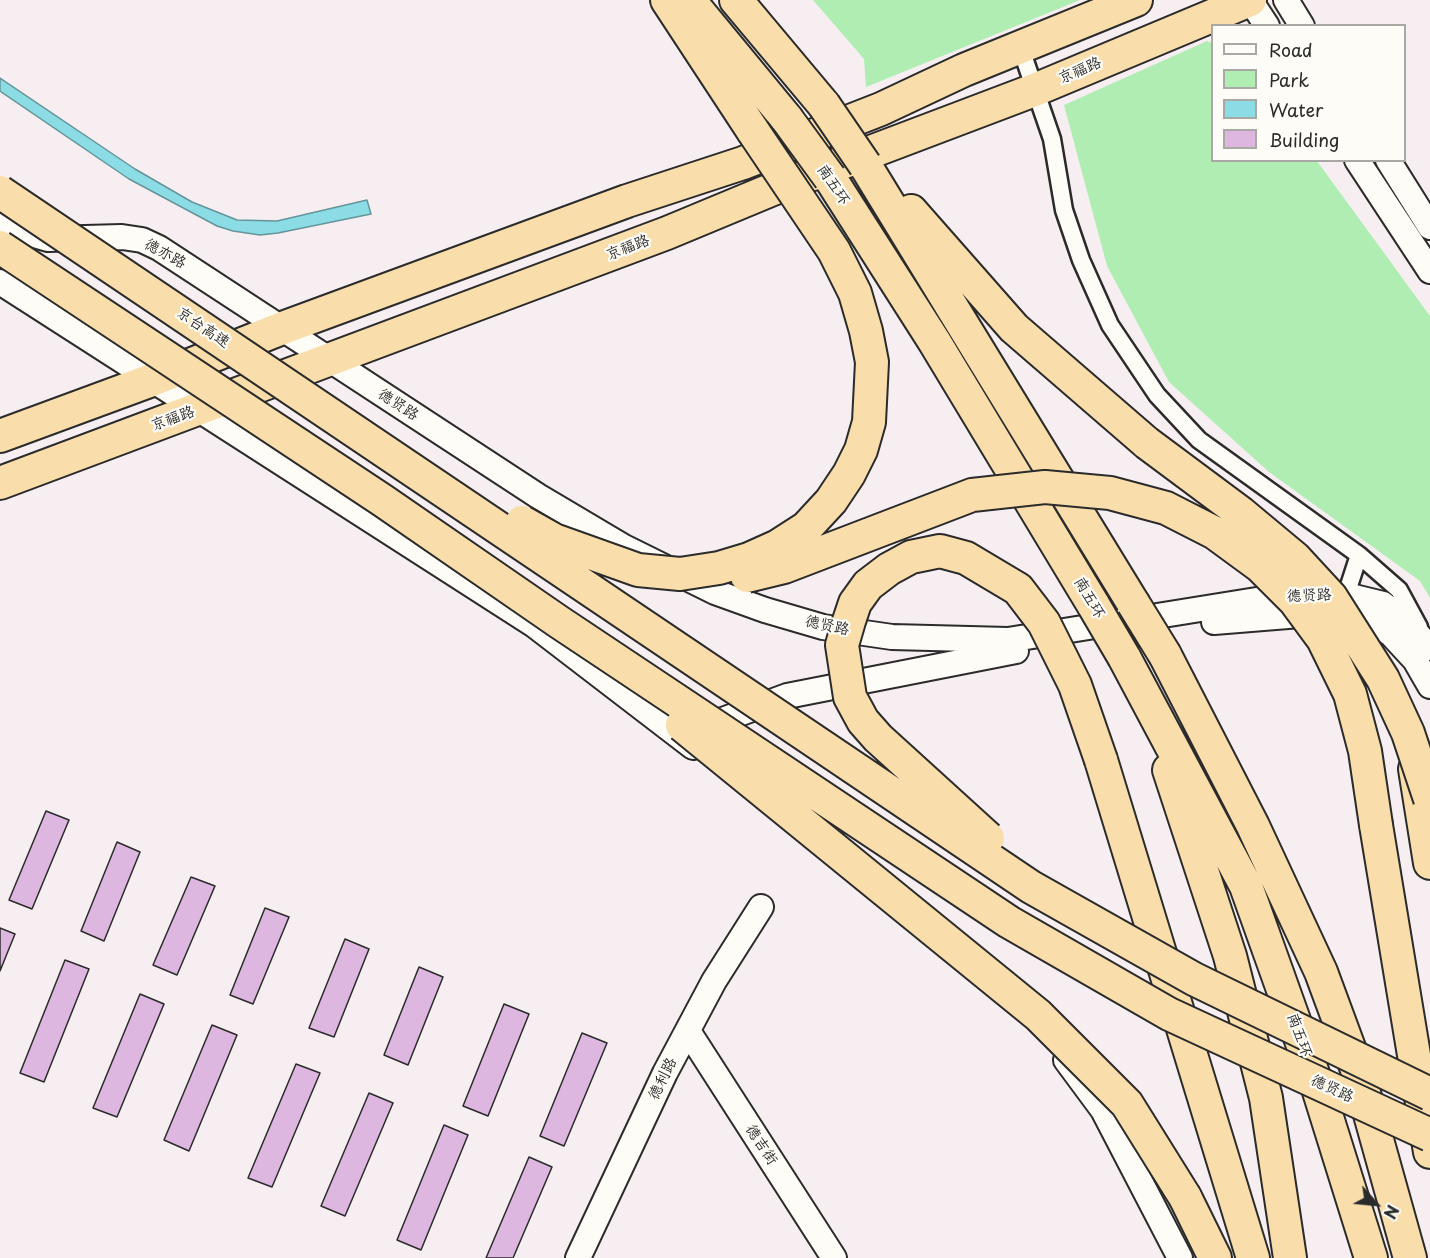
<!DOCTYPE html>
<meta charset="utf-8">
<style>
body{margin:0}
#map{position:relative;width:1430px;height:1258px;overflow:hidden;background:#f7eef2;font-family:"Playpen Sans",sans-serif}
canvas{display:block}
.legend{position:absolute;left:1211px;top:24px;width:195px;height:138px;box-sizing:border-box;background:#fdfcf7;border:2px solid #a9a8a5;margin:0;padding:8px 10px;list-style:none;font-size:18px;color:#2b2b2b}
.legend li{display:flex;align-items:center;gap:12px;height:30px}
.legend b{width:30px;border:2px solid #a9a8a5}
.north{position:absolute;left:1346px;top:1174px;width:60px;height:60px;-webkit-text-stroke:4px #fdfcf7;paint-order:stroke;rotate:117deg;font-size:16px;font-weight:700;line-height:24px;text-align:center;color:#2b2b2b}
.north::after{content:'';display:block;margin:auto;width:21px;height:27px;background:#2b2b2b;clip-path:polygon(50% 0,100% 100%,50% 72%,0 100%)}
</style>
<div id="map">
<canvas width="1430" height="1258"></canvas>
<ul class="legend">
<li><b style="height:8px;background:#fdfcf7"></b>Road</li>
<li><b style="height:16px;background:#afedb3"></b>Park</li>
<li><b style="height:16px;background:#8bdce4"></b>Water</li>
<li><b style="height:16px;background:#ddb7e0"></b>Building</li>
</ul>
<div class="north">N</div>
</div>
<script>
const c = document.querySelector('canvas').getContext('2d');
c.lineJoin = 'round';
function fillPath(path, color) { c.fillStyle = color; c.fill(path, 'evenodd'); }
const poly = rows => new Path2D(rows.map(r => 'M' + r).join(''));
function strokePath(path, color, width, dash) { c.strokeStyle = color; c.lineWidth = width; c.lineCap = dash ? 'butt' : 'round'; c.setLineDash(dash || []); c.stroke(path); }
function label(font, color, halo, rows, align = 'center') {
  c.font = font + ' "Playpen Sans","LXGW WenKai TC",sans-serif'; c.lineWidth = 4.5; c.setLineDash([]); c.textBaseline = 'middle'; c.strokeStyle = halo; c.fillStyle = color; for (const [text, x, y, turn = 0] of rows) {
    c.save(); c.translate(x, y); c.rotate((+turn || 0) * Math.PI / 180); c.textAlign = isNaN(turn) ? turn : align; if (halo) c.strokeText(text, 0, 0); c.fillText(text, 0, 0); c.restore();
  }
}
const green = poly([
 [813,0,1080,0,866,87,864,59],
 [1207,41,1212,43,1212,160,1317,161,1430,316,1430,598,1420,581,1269,472,1169,382,1107,266,1064,105]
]);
const water = poly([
 [0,78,135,169,192,202,237,220,277,221,367,200,371,214,278,233,260,235,233,231,217,226,129,179,0,91,0,78]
]);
const building = poly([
 [46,811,69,820,32,909,9,900,46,811],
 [117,842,140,852,104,941,81,931,117,842],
 [191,877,215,886,177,975,153,965,191,877],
 [265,908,289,917,253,1004,230,995,265,908],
 [0,928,15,934,0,971,0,928],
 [345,939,369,949,334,1037,309,1028,345,939],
 [65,960,89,969,44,1082,20,1073,65,960],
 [419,967,443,977,408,1065,384,1055,419,967],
 [140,994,164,1004,117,1117,93,1108,140,994],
 [504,1004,529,1014,488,1116,463,1106,504,1004],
 [212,1025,237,1035,189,1151,164,1140,212,1025],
 [582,1033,607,1043,564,1146,540,1136,582,1033],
 [296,1064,320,1073,272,1187,248,1178,296,1064],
 [369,1093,393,1103,345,1216,321,1206,369,1093],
 [444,1125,468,1135,421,1250,397,1240,444,1125],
 [529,1157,552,1167,513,1258,486,1258,529,1157]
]);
const street = poly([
 [1021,49,1052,139,1064,210,1081,260,1110,325,1157,395,1199,440,1359,555,1399,590,1419,627],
 [1346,595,1359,555]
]);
const secondary = poly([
 [1250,0,1267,26],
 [1286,0,1302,26],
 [1357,160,1430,271],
 [1388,160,1430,227],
 [0,219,14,229,48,239,122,237,142,240,159,248,538,496,624,547,715,592,765,610,823,627,892,637,1008,640,1275,597,1346,595,1383,604,1407,622,1430,648],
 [0,282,534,625,693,747],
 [1214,622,1325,613,1367,620,1391,634,1415,660,1430,686],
 [701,728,787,696,1016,651],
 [688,1031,834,1258],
 [1066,1060,1103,1110,1180,1258],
 [578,1258,665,1073,714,981,761,907]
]);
const highway = poly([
 [667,0,753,131],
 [689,0,787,119],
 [736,0,824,105],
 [865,165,1133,603],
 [830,178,934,341,1094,606],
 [911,211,1014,328,1147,443],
 [0,436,152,380,280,329,627,201,743,163,881,109,964,70,1136,0],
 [0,483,667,233,773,189,1037,89,1250,0],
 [1165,655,1253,826,1321,972,1359,1075,1410,1258],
 [1124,657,1246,886,1316,1082,1371,1258],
 [1101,760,1253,1258],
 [1415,769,1430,863],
 [1169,770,1230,956,1266,1098,1290,1258],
 [1376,825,1430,1152],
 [1185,1197,1215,1258]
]);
const highwayBridge = poly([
 [824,105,865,165],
 [787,119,830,178],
 [0,192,1031,887,1194,979,1430,1094],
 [0,247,382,500,559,622,1009,922,1169,1014,1430,1135],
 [1147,443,1241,513,1295,558,1331,597,1383,679,1408,733,1430,799],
 [522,522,554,540,638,570,680,574,719,568,749,559,778,546,806,528,831,501,849,474,861,450,869,422,872,362,866,331,855,293,834,251,753,131],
 [747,576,784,567,972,495,1045,487,1110,493,1166,508,1215,533,1260,566,1295,601,1323,639,1350,694,1365,751,1376,825],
 [1133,603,1165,655],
 [1094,606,1124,657],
 [682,725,1038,1015,1127,1104,1185,1197],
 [988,838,878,738,863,721,850,697,842,645,849,621,855,603,868,585,889,569,911,557,940,551,966,558,1018,589,1044,623,1075,685,1101,760]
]);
const streetNames = [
 ["京福路",1080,71,-23],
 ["南五环",833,185,56],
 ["京福路",628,248,-21],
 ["德亦路",165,254,29],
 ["京台高速",203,328,34],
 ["德贤路",398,405,33],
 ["京福路",173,419,-20],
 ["德贤路",1309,596,-2],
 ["南五环",1089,598,59],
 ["德贤路",827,626,12],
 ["南五环",1299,1035,70],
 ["德利路",663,1079,-64],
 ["德贤路",1332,1089,25],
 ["德吉街",761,1145,57]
];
fillPath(green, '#afedb3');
fillPath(water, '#8bdce4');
strokePath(water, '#65959a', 1.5);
fillPath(building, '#ddb7e0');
strokePath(building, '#2b2b2b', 1.5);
strokePath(street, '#2b2b2b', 21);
strokePath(secondary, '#2b2b2b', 28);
strokePath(highway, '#2b2b2b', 36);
strokePath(street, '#fdfcf7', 16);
strokePath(secondary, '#fdfcf7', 24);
strokePath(highway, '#f9deab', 32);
strokePath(highwayBridge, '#2b2b2b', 36, []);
strokePath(highwayBridge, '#f9deab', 32);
label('15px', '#2b2b2b', '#fdfcf7', streetNames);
</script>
